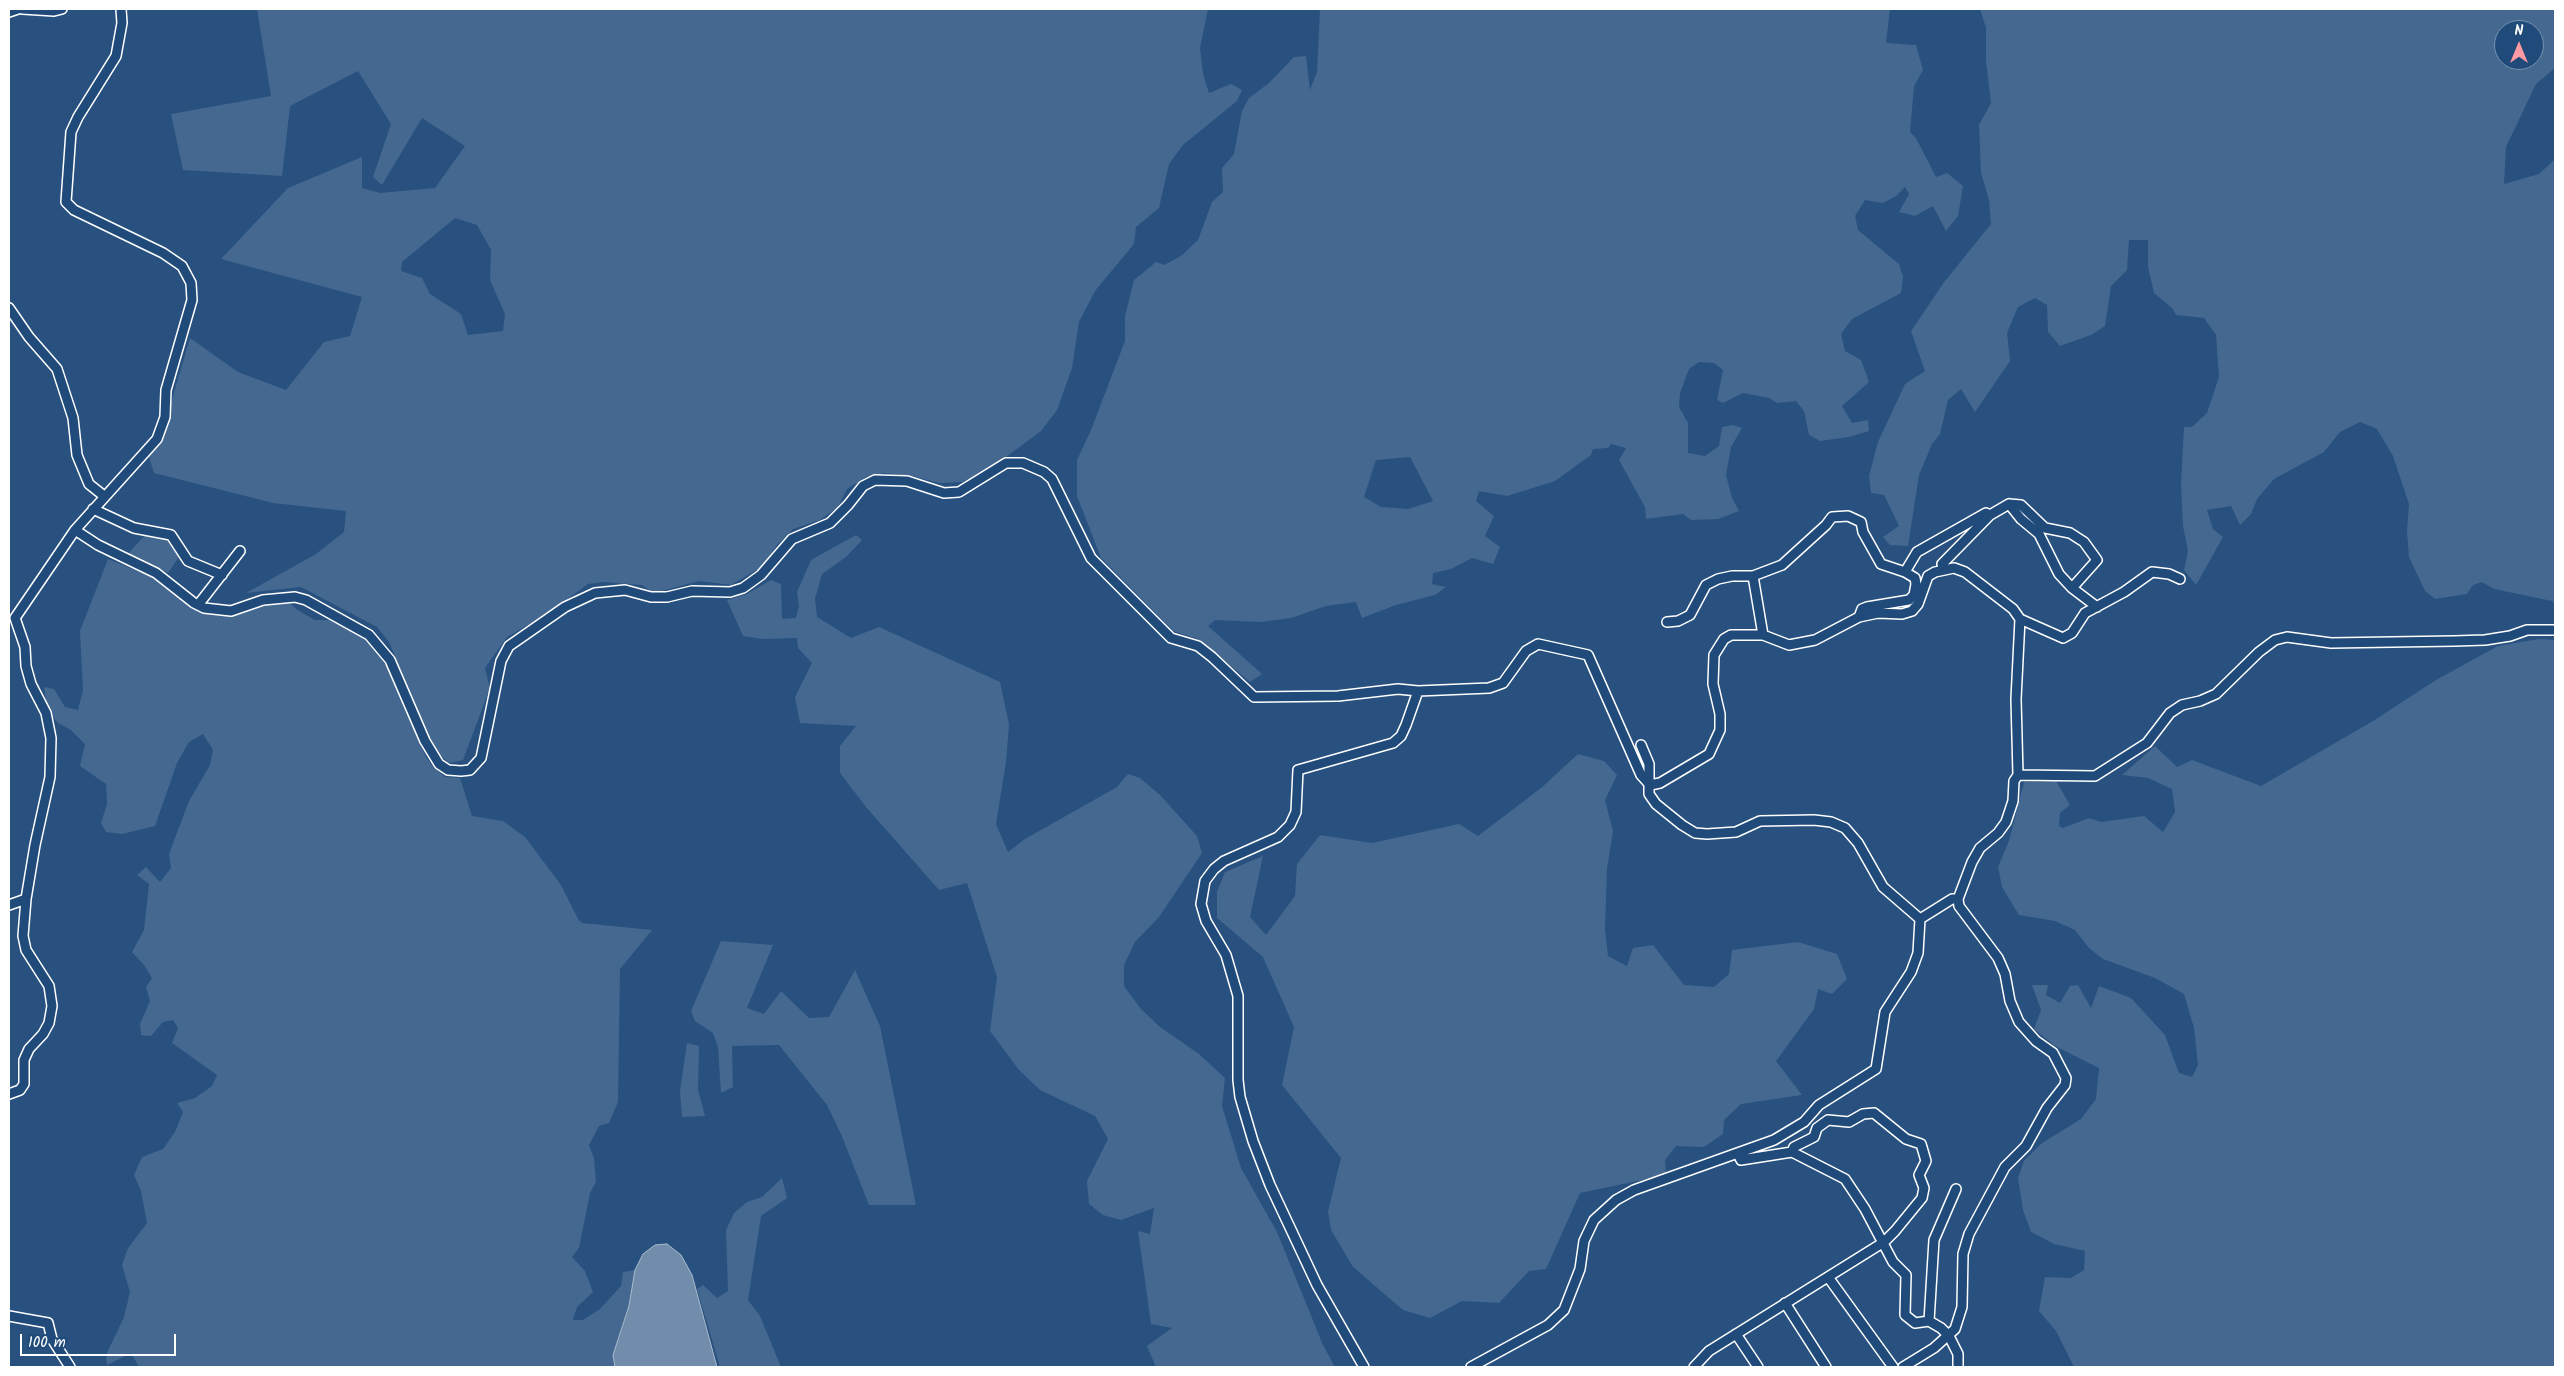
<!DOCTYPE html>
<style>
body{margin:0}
#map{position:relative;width:2564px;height:1376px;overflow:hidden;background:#28517f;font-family:Kalam,sans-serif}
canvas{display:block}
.frame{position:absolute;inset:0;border:10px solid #fff;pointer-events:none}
.north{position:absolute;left:2494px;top:20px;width:50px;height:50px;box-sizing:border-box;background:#1f4a7a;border:1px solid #7992af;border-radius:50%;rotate:0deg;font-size:14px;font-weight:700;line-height:20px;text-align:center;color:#fff}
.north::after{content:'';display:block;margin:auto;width:18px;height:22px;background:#ff9aa2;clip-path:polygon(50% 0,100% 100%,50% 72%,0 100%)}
.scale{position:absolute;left:20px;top:1334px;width:156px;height:22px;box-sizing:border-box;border:2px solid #fff;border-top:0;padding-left:6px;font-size:15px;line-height:18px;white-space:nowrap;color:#fff;-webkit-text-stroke:4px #1f4a7a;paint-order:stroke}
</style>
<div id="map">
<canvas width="2564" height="1376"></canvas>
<div class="frame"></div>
<div class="north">N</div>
<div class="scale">100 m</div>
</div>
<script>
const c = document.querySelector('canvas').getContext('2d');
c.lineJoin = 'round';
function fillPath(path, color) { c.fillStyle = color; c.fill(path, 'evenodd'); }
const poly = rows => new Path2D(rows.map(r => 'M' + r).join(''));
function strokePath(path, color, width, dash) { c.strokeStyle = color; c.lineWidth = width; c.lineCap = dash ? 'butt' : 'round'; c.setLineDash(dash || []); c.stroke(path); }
const green = poly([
 [257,9,1208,9,1200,48,1203,74,1209,93,1231,84,1242,90,1237,101,1183,145,1169,164,1159,208,1136,227,1134,244,1095,291,1079,322,1072,368,1057,410,1041,431,987,471,962,482,939,483,912,476,884,473,866,477,847,489,838,507,820,520,793,529,777,545,762,567,731,585,699,581,654,593,642,585,603,582,588,584,547,614,507,637,485,668,490,688,463,760,449,763,435,751,389,642,377,627,301,587,246,593,316,554,344,532,346,511,273,503,154,473,148,454,160,441,190,338,238,372,286,390,324,342,350,336,362,297,221,259,288,188,362,157,362,188,380,193,435,188,465,146,422,118,382,185,373,177,391,124,358,71,290,106,282,176,183,170,171,114,271,96],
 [455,218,477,225,491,250,490,280,505,314,503,331,468,335,461,314,430,294,422,278,401,271,402,262],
 [1320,9,1890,9,1886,43,1916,45,1923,70,1914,86,1910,132,1916,138,1936,177,1947,173,1963,186,1958,216,1946,231,1933,206,1915,216,1899,212,1909,194,1905,187,1896,196,1883,203,1865,200,1855,216,1858,230,1899,264,1903,277,1901,293,1852,319,1841,334,1845,351,1861,360,1869,382,1842,406,1852,423,1868,420,1869,431,1849,437,1820,441,1809,435,1804,411,1796,401,1777,403,1769,398,1743,393,1723,403,1717,400,1723,370,1714,363,1699,362,1689,369,1680,393,1679,407,1688,423,1688,453,1705,456,1719,446,1722,427,1733,425,1742,428,1731,447,1726,475,1732,498,1739,511,1718,519,1691,520,1683,514,1646,519,1645,507,1619,460,1626,448,1611,444,1608,448,1593,449,1591,455,1555,481,1507,496,1479,491,1476,501,1494,516,1485,536,1500,547,1493,564,1472,558,1451,569,1433,573,1432,584,1446,587,1435,595,1396,605,1362,618,1356,602,1326,606,1291,618,1260,622,1215,620,1208,626,1262,674,1250,682,1198,639,1173,631,1101,558,1077,496,1077,460,1091,430,1125,341,1125,316,1134,280,1156,262,1164,265,1181,256,1198,240,1212,202,1223,192,1222,168,1234,154,1242,111,1249,98,1269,83,1294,57,1306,56,1310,90,1317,72],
 [1410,457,1433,501,1408,509,1381,507,1364,497,1376,460],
 [1980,9,2555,9,2555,68,2536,84,2506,147,2504,184,2539,174,2555,159,2555,604,2552,601,2494,589,2482,582,2473,585,2467,594,2435,599,2425,591,2409,557,2407,532,2409,504,2393,456,2377,429,2360,422,2340,432,2324,452,2274,479,2257,499,2251,514,2240,525,2231,506,2207,510,2213,529,2223,537,2196,585,2184,570,2188,551,2183,526,2181,484,2184,427,2192,427,2207,413,2219,377,2216,335,2204,318,2176,315,2173,309,2154,293,2148,267,2148,240,2129,240,2127,270,2111,286,2105,326,2091,335,2060,346,2048,332,2047,305,2035,298,2018,307,2007,333,2010,361,1975,412,1961,389,1948,400,1940,434,1932,444,1919,475,1908,546,1890,545,1883,537,1899,526,1884,495,1871,493,1869,476,1878,442,1905,384,1925,371,1911,331,1945,281,1991,224,1989,200,1981,173,1979,125,1991,103,1986,61,1986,28],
 [2504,30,2534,30,2534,60,2504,60],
 [147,533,169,539,179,557,168,573,127,555],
 [856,535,862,540,846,557,822,574,815,599,817,617,851,638,879,627,1000,682,1009,724,1006,762,996,824,1008,852,1025,839,1117,787,1128,774,1140,778,1160,795,1197,836,1202,853,1159,917,1135,942,1124,965,1124,986,1141,1009,1160,1027,1199,1054,1225,1078,1222,1106,1241,1168,1277,1232,1323,1345,1335,1367,1156,1367,1147,1346,1172,1328,1151,1324,1138,1231,1150,1234,1154,1208,1121,1220,1103,1215,1089,1204,1087,1181,1108,1139,1095,1116,1040,1090,1019,1070,990,1031,997,977,967,883,939,890,866,807,840,773,840,746,856,726,800,723,795,697,812,663,798,648,797,638,762,639,743,636,727,600,747,594,771,580,781,584,782,619,796,618,799,606,797,592,811,560],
 [108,559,155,578,189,607,207,613,272,601,288,602,299,611,315,620,332,620,368,641,388,668,426,757,434,768,445,777,460,778,472,816,503,821,525,837,561,885,578,919,582,923,652,930,620,969,618,1102,609,1123,599,1126,589,1145,594,1158,596,1182,590,1193,579,1248,572,1257,585,1271,593,1292,577,1307,573,1320,583,1320,600,1309,621,1286,623,1272,635,1270,629,1306,613,1355,615,1367,139,1367,131,1353,107,1365,106,1355,124,1317,130,1292,122,1265,128,1248,147,1223,141,1191,134,1175,142,1157,163,1149,175,1132,183,1112,177,1103,195,1098,212,1086,217,1075,172,1043,178,1028,173,1020,163,1022,151,1036,141,1035,140,1024,150,1001,146,987,152,978,144,965,132,952,144,930,149,884,137,875,146,867,160,882,171,868,169,854,189,801,210,765,213,750,203,734,189,742,177,763,155,826,122,834,106,832,101,823,107,804,106,784,80,766,85,744,71,730,58,723,47,710,44,687,54,689,65,707,78,710,83,690,80,631],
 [2539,639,2555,640,2555,1367,2074,1367,2056,1331,2039,1311,2045,1277,2071,1278,2084,1270,2085,1251,2054,1244,2031,1232,2023,1210,2018,1178,2024,1161,2042,1143,2081,1119,2096,1099,2099,1068,2055,1046,2034,1029,2041,1010,2032,985,2048,985,2046,995,2060,1003,2070,986,2078,985,2091,1008,2099,986,2131,998,2165,1035,2179,1073,2192,1077,2198,1065,2194,1028,2184,994,2155,978,2103,959,2089,948,2075,930,2055,921,2019,915,2002,887,1998,867,2009,841,2024,782,2056,781,2070,805,2060,813,2059,826,2063,828,2089,818,2101,822,2144,816,2163,832,2175,812,2172,789,2148,778,2122,775,2155,746,2177,767,2192,760,2261,786,2373,721,2436,680,2498,646],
 [1578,754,1604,761,1617,775,1605,800,1613,831,1607,869,1605,929,1608,956,1627,966,1633,948,1653,945,1684,985,1714,987,1729,974,1732,950,1798,942,1837,954,1847,979,1832,994,1818,989,1814,1009,1776,1061,1802,1095,1741,1104,1724,1120,1723,1134,1704,1147,1676,1146,1665,1160,1666,1175,1580,1193,1546,1269,1529,1271,1499,1303,1462,1301,1430,1318,1403,1310,1353,1267,1331,1230,1328,1211,1341,1158,1282,1085,1294,1027,1263,957,1217,918,1217,892,1225,872,1263,856,1250,917,1266,935,1295,896,1297,864,1320,835,1372,843,1459,824,1478,836,1541,788],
 [721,941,773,945,747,1008,764,1014,781,991,809,1018,829,1017,855,970,880,1026,916,1205,869,1205,841,1134,827,1105,779,1045,732,1046,733,1087,721,1093,718,1047,713,1033,695,1021,691,1011],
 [687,1043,699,1046,698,1090,705,1116,682,1117,680,1091],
 [782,1178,787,1198,761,1216,748,1300,760,1316,781,1367,720,1367,697,1289,703,1285,717,1298,728,1291,726,1230,734,1213,747,1202,762,1197]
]);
const water = poly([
 [667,1244,681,1255,692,1275,717,1367,615,1367,613,1355,629,1306,635,1270,643,1254,655,1245,667,1244]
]);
const minor = poly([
 [22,9,54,11,62,9],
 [9,12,18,9],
 [9,308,29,337,57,369,73,418,77,455,89,484,104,496],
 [2009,504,2021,505,2045,528,2070,533,2084,542,2097,560,2072,588],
 [93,509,134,528,171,535,188,561,222,575],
 [75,530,98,545,156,573,194,603,204,608,231,611,263,600,295,597,306,600,369,635,390,660,425,741,439,764,448,770,461,771,470,770,481,758,501,661,509,646,565,607,595,593,625,590,651,597,667,597,692,591,730,592,743,588,761,575,792,539,830,523,848,505,863,486,875,480,907,481,944,493,959,492,1006,463,1023,463,1044,472,1052,479,1091,558,1171,638,1198,646,1212,657,1254,697,1338,696,1398,689,1418,691,1489,688,1503,683,1526,651,1538,644,1588,655,1641,775,1650,785],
 [1944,570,1942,564,1990,515,2009,504,2021,519,2039,534,2059,574,2072,588,2097,607],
 [1905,572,1917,552,1986,513,1990,515],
 [1753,576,1782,565,1826,525,1832,517,1848,516,1861,522,1863,532,1881,564,1905,572,1915,578,1916,584,1914,595,1909,600,1867,607,1862,609,1859,617],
 [198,605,240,551],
 [15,618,75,530,157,439,165,417,166,390,192,300,191,283,182,266,163,253,74,210,66,202,71,132,78,117,116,56,122,23,121,9],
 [2020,619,2063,638,2072,633,2085,613,2124,592,2152,572,2169,574,2180,579],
 [1667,622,1678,621,1690,615,1706,585,1718,579,1732,576,1753,576,1763,635],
 [1641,745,1649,764,1649,794,1656,804,1682,825,1695,833,1707,834,1736,832,1760,821,1814,820,1831,822,1845,828,1858,843,1883,887,1920,919],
 [2018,775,2095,776,2147,743,2170,713,2182,705,2200,701,2216,694,2259,652,2275,640,2287,637,2331,643,2454,641,2485,640,2510,636,2527,630,2555,630],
 [1650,785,1660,783,1709,754,1720,730,1720,714,1713,684,1714,655,1724,639,1731,635,1763,635,1789,645,1815,640,1859,617,1878,613,1902,614,1912,611,1918,604,1928,576,1935,572,1954,568,1965,572,2013,609,2020,619,2016,699,2018,775,2014,781,2013,801,2006,822,1998,833,1980,848,1972,862,1958,899,1959,906,1998,958,2005,974,2010,1001,2019,1022,2036,1041,2053,1053,2066,1078,2065,1085,2047,1108,2026,1146,2005,1167,1969,1234,1963,1254,1962,1307,1955,1329,1934,1348,1903,1367],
 [9,905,26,899],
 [9,1094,20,1090,24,1084,24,1060,29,1049,43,1034,49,1023,52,1006,49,986,26,950,23,936,26,899,35,845,50,777,51,738,46,713,31,684,26,666,25,647,15,618],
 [1738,1154,1741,1160,1792,1152,1845,1179,1865,1209,1893,1262,1906,1275,1905,1315,1915,1323,1929,1321,1941,1328,1949,1336,1958,1354,1958,1367],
 [1828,1277,1893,1367],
 [1785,1303,1826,1367],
 [9,1316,48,1323,52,1339,70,1367],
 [1929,1321,1934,1240,1956,1189],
 [1736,1334,1758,1367],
 [1364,1367,1317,1285,1270,1185,1253,1141,1240,1097,1238,1080,1238,996,1226,955,1206,921,1201,904,1205,881,1214,869,1224,861,1278,837,1290,825,1296,812,1298,770,1393,743,1401,736,1406,725,1418,691],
 [1471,1367,1548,1325,1564,1310,1580,1269,1584,1241,1594,1220,1616,1200,1634,1190,1774,1140,1804,1122,1819,1105,1876,1069,1885,1012,1911,972,1918,953,1920,919,1952,899,1958,899],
 [1694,1367,1709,1351,1884,1242,1895,1231,1922,1198,1924,1188,1919,1175,1926,1161,1921,1144,1906,1139,1874,1113,1863,1114,1849,1122,1828,1120,1817,1128,1814,1137,1794,1147,1792,1152]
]);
fillPath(green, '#446890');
fillPath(water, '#718dab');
strokePath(water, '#aabbcd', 1);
strokePath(minor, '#fff', 12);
strokePath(minor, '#1f4a7a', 9);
</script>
